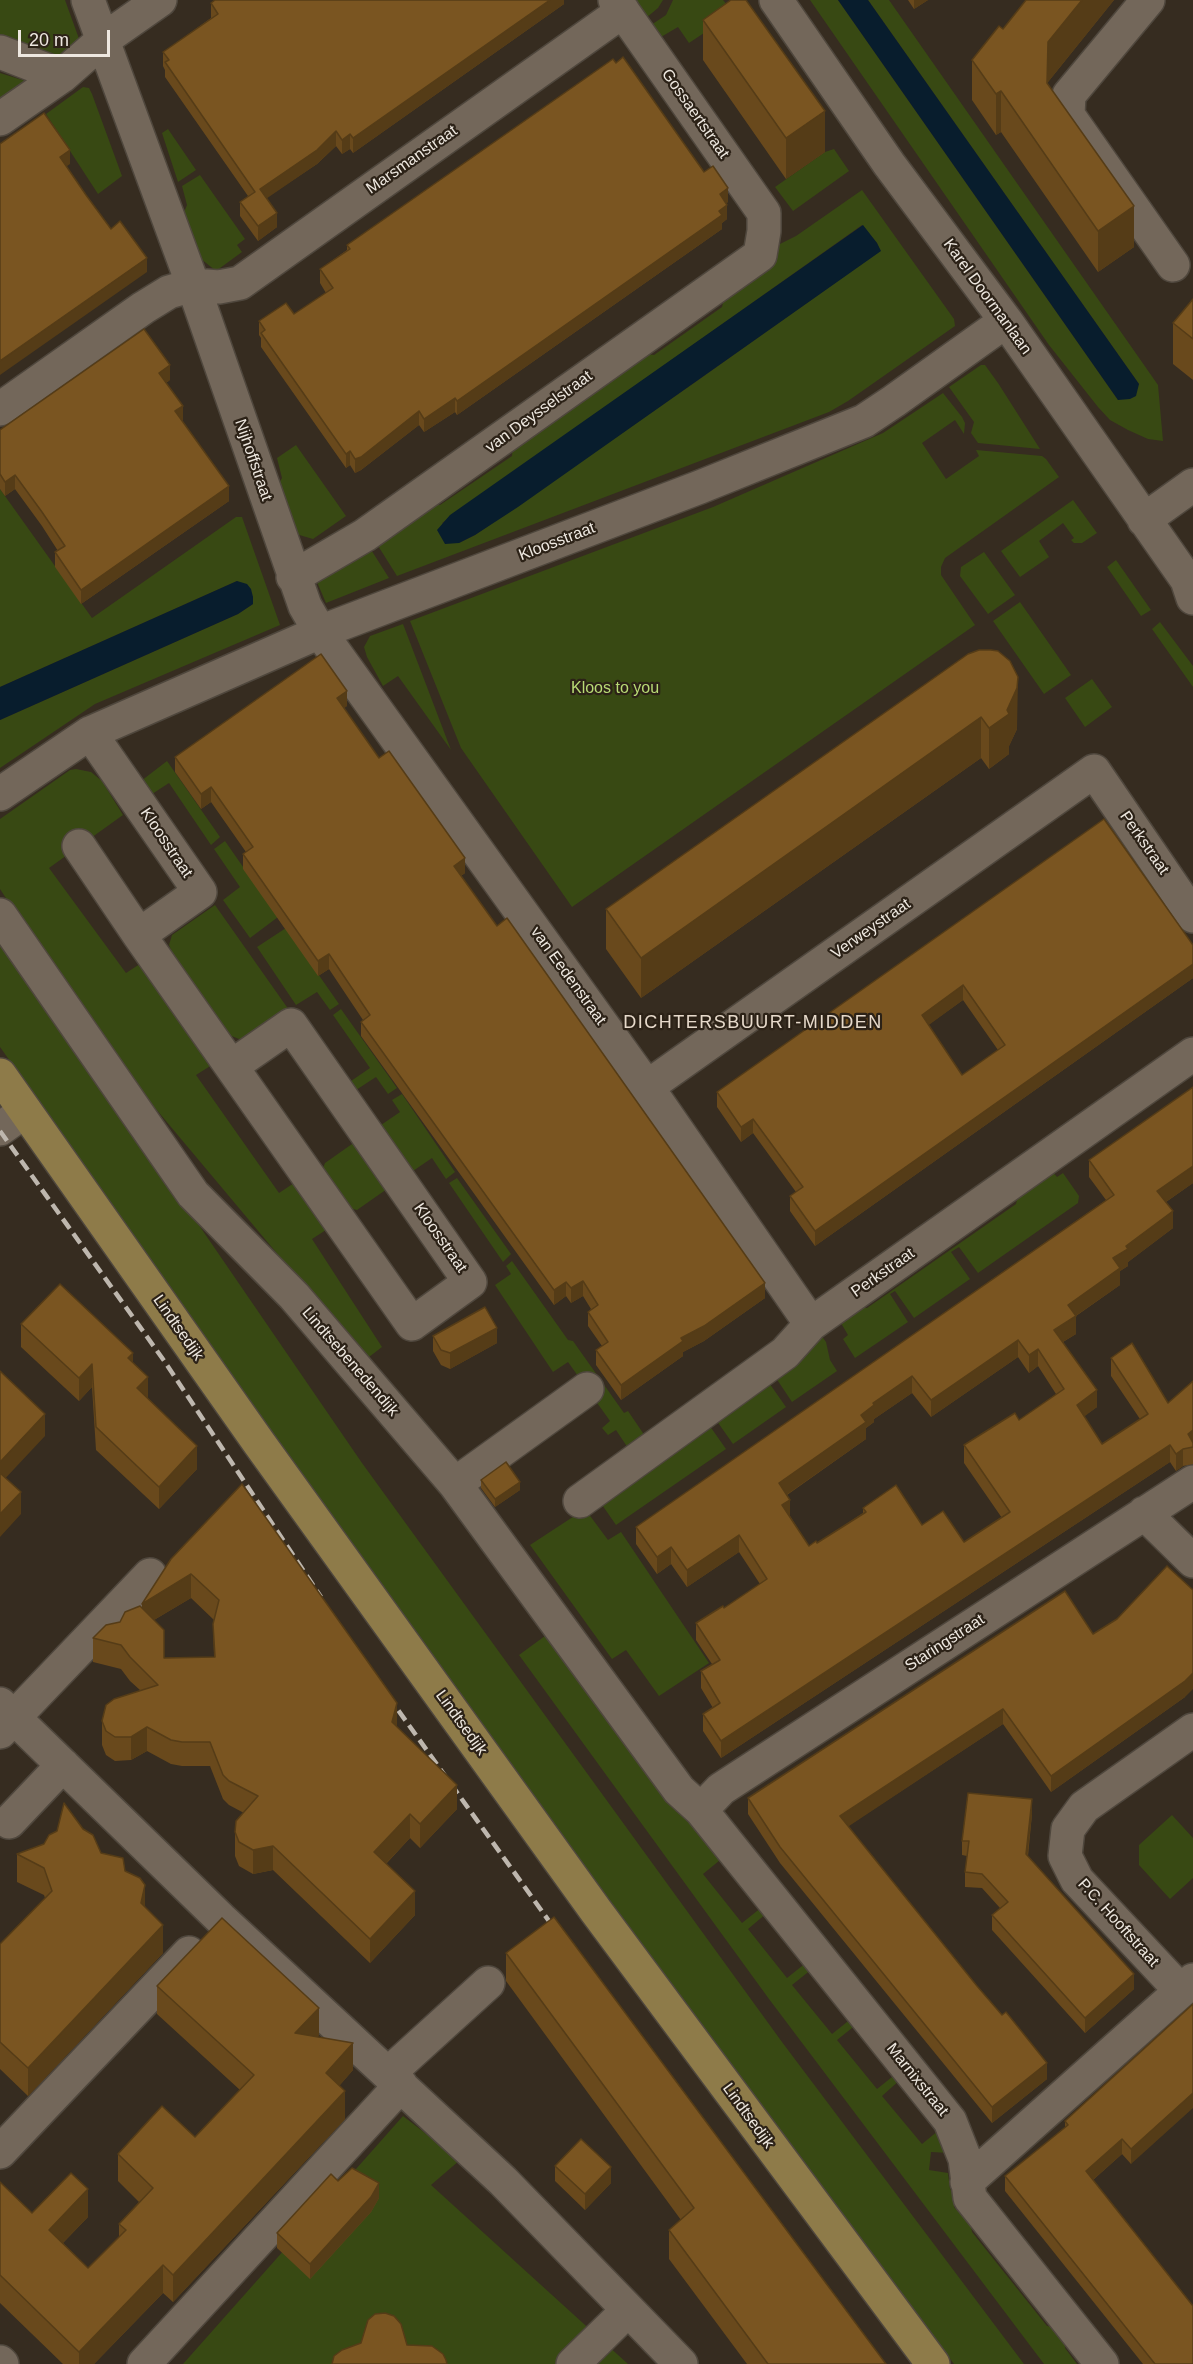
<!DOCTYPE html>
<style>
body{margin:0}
#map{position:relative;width:1193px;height:2364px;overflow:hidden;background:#362c20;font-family:Arial,sans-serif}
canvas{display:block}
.scale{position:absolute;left:18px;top:30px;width:92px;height:27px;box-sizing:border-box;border:3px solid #eee8e0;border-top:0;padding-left:8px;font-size:18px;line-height:21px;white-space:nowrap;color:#eee8e0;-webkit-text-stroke:4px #2c2217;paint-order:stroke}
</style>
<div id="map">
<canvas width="1193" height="2364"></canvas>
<div class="scale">20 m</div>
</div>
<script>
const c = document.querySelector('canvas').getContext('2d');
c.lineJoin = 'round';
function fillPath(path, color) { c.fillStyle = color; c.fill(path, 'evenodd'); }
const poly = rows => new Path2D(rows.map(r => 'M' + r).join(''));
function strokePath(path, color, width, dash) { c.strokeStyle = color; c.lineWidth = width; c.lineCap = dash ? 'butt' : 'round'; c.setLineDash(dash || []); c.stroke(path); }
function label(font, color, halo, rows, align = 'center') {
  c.font = font + ' Arial,sans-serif'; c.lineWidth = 4.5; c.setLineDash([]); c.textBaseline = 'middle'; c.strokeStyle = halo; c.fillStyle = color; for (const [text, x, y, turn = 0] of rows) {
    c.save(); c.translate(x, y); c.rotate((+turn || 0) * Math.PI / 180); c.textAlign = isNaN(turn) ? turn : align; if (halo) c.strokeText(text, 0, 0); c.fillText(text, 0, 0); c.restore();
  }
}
const green = poly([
 [0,0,65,0,82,47,73,55,57,57,0,40],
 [634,0,663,0,658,8,646,18],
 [673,0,723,0,734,13,689,43,678,27,661,37,651,25,666,15],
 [810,0,838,0,1118,400,1139,384,868,0,889,0,1158,385,1163,441,1148,439,1128,430,1110,420,1098,407,1049,345],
 [0,73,32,83,0,106],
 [83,87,89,88,92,94,122,176,98,194,46,114],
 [168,129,196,170,178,182,162,133],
 [834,149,849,171,793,211,775,187,825,152],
 [200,175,245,239,237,245,242,252,216,271,195,254,182,217,187,205,182,186],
 [862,190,954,319,955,326,848,401,829,412,397,576,375,541,428,504,440,505,512,456,513,443,640,353,654,355,722,307,725,294,777,251,780,244,796,236],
 [862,225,877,243,880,251,694,383,475,535,459,543,442,523],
 [981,365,985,365,998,383,1040,449,978,443,971,433,974,422,949,387],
 [943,393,962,417,965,423,964,434,955,420,922,443,946,479,979,456,976,450,1042,456,1046,459,1059,477,945,558,941,567,941,575,975,625,572,907,461,748,410,621,713,507,883,433],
 [296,445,346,516,313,539,296,534,277,487,282,478,277,458],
 [0,489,92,618,236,517,242,517,280,625,95,704,0,768,0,720,238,614,253,604,253,597,237,581,0,687],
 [1073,500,1097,533,1082,543,1074,543,1071,540,1074,538,1063,523,1039,541,1049,557,1020,577,1001,551],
 [368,545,389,578,326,603,317,582],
 [984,552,1015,595,988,614,960,576,961,567],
 [1116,560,1151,610,1141,616,1107,567],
 [1020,602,1071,675,1044,694,993,621],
 [1160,622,1193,666,1193,687,1152,629],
 [403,624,451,750,398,676,383,686,367,657,364,647,370,636],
 [1092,679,1112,707,1085,727,1065,698],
 [167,761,220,837,211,845,169,783,149,796,141,781],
 [76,769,91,772,102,781,123,815,49,868,126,973,143,962,215,1063,196,1075,279,1193,297,1181,329,1228,312,1239,382,1347,369,1357,285,1263,145,1096,45,958,0,889,0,819,70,770],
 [225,841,278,917,250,938,223,900,240,887,214,849],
 [215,905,289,1010,253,1037,239,1039,229,1035,172,952,169,945,172,935],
 [286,928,339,1004,330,1010,317,992,296,1005,257,947],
 [0,935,362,1463,782,2042,1024,2364,954,2364,728,2063,601,1890,464,1718,214,1349,0,1047],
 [341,1009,397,1088,388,1094,376,1077,356,1090,351,1081,370,1068,333,1015],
 [402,1094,455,1172,446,1179,432,1158,413,1171,381,1125,400,1112,392,1100],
 [357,1143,387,1189,357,1210,349,1208,323,1168,325,1163,352,1144],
 [1051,1170,1057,1177,1063,1173,1079,1196,1078,1203,978,1273,959,1247,951,1252,970,1279,914,1318,895,1291,890,1294,908,1322,855,1358,843,1339,848,1335,838,1318,855,1306,867,1308,1016,1204,1019,1191],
 [457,1178,511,1254,503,1262,449,1183],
 [512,1261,568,1340,573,1341,624,1413,628,1411,645,1436,628,1448,616,1430,608,1435,602,1428,610,1421,568,1362,553,1372,495,1285,511,1274,506,1266],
 [819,1332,826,1342,830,1360,837,1371,792,1402,774,1375],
 [767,1380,786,1407,733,1444,714,1417],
 [707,1422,726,1449,616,1525,598,1499],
 [585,1509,608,1540,621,1532,709,1663,659,1696,626,1650,612,1659,530,1545],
 [549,1633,684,1818,725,1856,703,1874,742,1923,762,1907,767,1913,748,1929,787,1978,807,1962,812,1969,792,1985,832,2034,852,2018,857,2024,837,2040,877,2089,897,2073,901,2079,882,2096,922,2144,944,2126,950,2153,931,2152,929,2170,948,2173,950,2189,955,2196,954,2207,971,2226,972,2232,1047,2326,1061,2328,1066,2335,1065,2348,1077,2364,1044,2364,769,1999,519,1655],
 [1172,1815,1193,1838,1193,1878,1170,1899,1139,1865,1139,1845],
 [403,2116,460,2160,431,2185,628,2364,183,2364]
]);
const water = poly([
 [838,0,868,0,1139,384,1136,396,1130,399,1118,400],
 [863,225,877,243,881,251,518,507,475,535,459,543,445,544,437,530,450,515],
 [237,581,247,584,251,589,253,597,253,604,238,614,0,720,0,687]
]);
const minor = poly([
 [88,0,193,285,305,606,320,632,647,1087,811,1324],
 [776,0,889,164,1006,321,1187,580,1193,598],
 [1148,0,1069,95,1068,115,1173,265],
 [0,52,62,76],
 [0,119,62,76,103,40,160,0],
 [0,409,143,308,169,292,193,285,219,287,240,283,623,11],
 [1144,520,1193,485],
 [293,577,365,535,760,255,764,231,764,213,615,0],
 [90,733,200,892,139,935],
 [0,794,90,733,320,632,700,487,864,421,894,401,1006,321],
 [79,846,139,935,412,1324,470,1282,291,1025,232,1066],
 [0,915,193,1194,294,1296,455,1484,679,1790,701,1810,950,2121,965,2159,970,2198,1102,2364],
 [647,1087,1094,771,1193,916],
 [0,1129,25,1111],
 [455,1484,587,1389],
 [580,1501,785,1353,811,1324,1193,1054],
 [1144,1513,1193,1561],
 [0,1704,221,1919,503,2181,681,2364],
 [0,1732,150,1575],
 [701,1810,721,1789,1193,1482],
 [9,1822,63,1765],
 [1181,1991,1077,1880,1065,1856,1068,1829,1084,1807,1193,1730],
 [389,2073,488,1983],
 [0,2152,189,1953],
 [967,2182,1193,1980],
 [0,2362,2,2364],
 [144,2364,401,2085],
 [573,2364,627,2311]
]);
const major = poly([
 [0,1075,259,1443,596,1911,933,2364]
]);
const rail = poly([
 [0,1131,165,1362,321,1597],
 [388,1696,559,1935]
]);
const wall = poly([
 [564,0,564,4,353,153,350,149,342,154,336,146,317,164,266,198,277,227,258,241,240,216,240,202,248,196,165,77,165,70,163,66,163,52,211,18,211,3],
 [908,0,928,0,914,9],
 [1026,0,1114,0,1048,82,1048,84,1134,247,1098,272,1001,132,996,135,972,100,972,60,1003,29],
 [703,20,825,152,786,179,703,60],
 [704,172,728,202,726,203,727,219,722,223,722,229,457,415,455,412,424,432,419,425,361,470,355,473,350,465,346,468,261,347,261,338,259,335,259,321,294,314,326,293,320,283,320,269,347,250,347,245],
 [1193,299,1193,380,1173,364,1173,323],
 [170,380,166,383,183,420,182,421,229,501,81,604,55,567,55,552,58,551,42,526,15,489,5,496,0,489,0,430],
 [991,650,1017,729,1009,746,1009,754,989,769,981,758,641,998,606,949,606,909],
 [347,706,344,708,379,758,465,873,461,876,497,926,765,1298,704,1341,683,1352,683,1356,621,1400,596,1365,596,1350,602,1346,588,1326,588,1312,591,1309,583,1296,571,1303,566,1296,554,1305,361,1036,361,1022,363,1020,329,969,318,976,243,869,243,854,246,852,211,802,201,809,175,772,175,757],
 [1104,819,1193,945,1193,978,815,1246,790,1211,790,1196,796,1192,753,1133,741,1142,717,1107,717,1092],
 [963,1000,998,1050,962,1075,928,1025],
 [1193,1087,1193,1183,1166,1202,1173,1228,1128,1262,1128,1266,1120,1271,1120,1285,1076,1316,1076,1334,1063,1342,1097,1407,1084,1416,1102,1444,1140,1419,1111,1376,1111,1358,1168,1403,1193,1381,1193,1464,1183,1466,1176,1471,1170,1462,721,1758,703,1731,703,1714,713,1708,701,1688,701,1671,712,1664,696,1640,696,1623,724,1608,760,1584,739,1552,687,1587,671,1564,657,1574,636,1544,636,1527,1106,1200,1089,1177,1089,1160],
 [1018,1357,1029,1373,1038,1366,1056,1394,1019,1420,964,1445,964,1463,1002,1518,964,1542,922,1525,863,1508,863,1513,817,1543,809,1546,790,1516,787,1495,866,1439,866,1428,874,1422,874,1419,912,1393,931,1417],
 [21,1324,148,1399,197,1469,159,1509,96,1450,92,1387,79,1401,21,1347],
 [433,1336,497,1343,450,1369,441,1365,433,1351],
 [481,1480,520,1490,495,1507,481,1488],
 [242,1484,397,1727,457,1809,420,1848,410,1838,386,1864,415,1915,370,1963,273,1870,253,1874,239,1866,235,1856,235,1832,244,1813,229,1805,223,1799,210,1766,182,1766,171,1764,147,1751,131,1760,115,1761,106,1755,102,1745,102,1721,140,1690,130,1681,121,1669,93,1662,93,1638,142,1609],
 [191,1598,214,1620,213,1624,214,1657,164,1658,154,1620],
 [1093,1634,1185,1697,1051,1792,1003,1724,848,1826,1047,2079,992,2123,780,1863,748,1814,748,1798],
 [1032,1814,1028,1856,1134,1989,1085,2033,992,1930,992,1915,1000,1908,982,1888,965,1887,965,1872,967,1856,962,1855,962,1841],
 [83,1829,101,1853,125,1871,145,1906,163,1953,28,2096,0,2069,0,1944,45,1898,44,1895,17,1882,17,1854],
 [506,1953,886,2364,747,2364,669,2259,669,2230,681,2220,506,1981],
 [157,1986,319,2035,317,2037,353,2070,339,2086,345,2119,173,2302,163,2293,94,2364,63,2364,0,2303,0,2182,32,2213,88,2217,63,2243,88,2268,119,2237,119,2224,139,2202,118,2181,118,2154,195,2137,240,2090,157,2014],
 [1193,2004,1131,2164,1122,2154,1093,2180,1193,2364,1143,2364,1005,2191,1005,2176,1065,2128,1065,2121],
 [555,2166,611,2183,585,2210,555,2181],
 [338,2181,379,2198,371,2212,310,2279,277,2248,277,2233]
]);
const shadedWall = poly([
 [550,0,564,0,564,4,353,153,353,138],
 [914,0,928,0,914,9],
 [1082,0,1114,0,1048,82,1047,123,1048,42],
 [1001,91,1001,132,996,135,996,94],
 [825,111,825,152,786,179,786,138],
 [336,131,336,146,317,164,260,203,260,189],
 [350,134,350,149,342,154,342,140],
 [70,150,70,164,60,171,60,157],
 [728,188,728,202,720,208,720,194],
 [727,205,727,219,722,223,722,229,457,415,457,401],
 [1134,206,1134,247,1098,272,1098,231],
 [277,213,277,227,258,241,258,226],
 [147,258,147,272,0,375,0,361],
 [170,365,170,380,159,388,159,373],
 [455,398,455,412,424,432,424,419],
 [183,406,183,420,175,426,175,411],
 [419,411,419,425,361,470,355,473,355,459],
 [350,451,350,465,346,468,346,454],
 [15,475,15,489,5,496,5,482],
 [229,486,229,501,81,604,81,590],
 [1018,677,1017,729,1009,746,1009,754,989,769,989,728,1007,710],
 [347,691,347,706,337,713,337,698],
 [981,717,981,758,641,998,641,958],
 [211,787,211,802,201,809,201,794],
 [465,858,465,873,454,881,454,866],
 [329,954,329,969,318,976,318,961],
 [1193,964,1193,978,815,1246,815,1231],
 [963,985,963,1000,922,1030,922,1015],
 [753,1119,753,1133,741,1142,741,1127],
 [1193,1166,1193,1183,1157,1208,1157,1191],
 [1173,1211,1173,1228,1128,1262,1128,1266,1120,1271,1120,1285,1074,1317,1076,1316,1076,1334,1054,1347,1054,1330,1068,1305,1126,1246],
 [583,1281,583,1296,571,1303,571,1288],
 [566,1282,566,1296,554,1305,554,1290],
 [765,1283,765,1298,704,1341,683,1352,683,1356,621,1400,621,1385,681,1338],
 [497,1328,497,1343,450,1369,450,1353],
 [1018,1340,1018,1357,931,1417,931,1400],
 [1038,1349,1038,1366,1029,1373,1029,1355],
 [133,1353,133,1376,128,1358],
 [92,1364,92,1387,79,1401,79,1378],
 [912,1376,912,1393,874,1419,874,1422,866,1428,866,1439,779,1500,779,1483,861,1415,873,1403],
 [148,1377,148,1400,137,1388],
 [1097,1390,1097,1407,1077,1422,1077,1405],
 [45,1414,45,1436,0,1484,0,1462],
 [1193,1430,1193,1447,1188,1434],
 [1170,1445,1170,1462,721,1758,721,1741],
 [197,1446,197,1469,159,1509,159,1487],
 [1183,1449,1183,1466,1176,1471,1176,1454],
 [520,1482,520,1490,495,1507,495,1499],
 [21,1492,21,1514,0,1537,0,1514],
 [790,1500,790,1517,782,1505],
 [739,1535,739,1552,687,1587,687,1570],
 [671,1547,671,1564,657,1574,657,1557],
 [191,1574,191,1598,142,1627,142,1604],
 [1193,1673,1193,1689,1185,1697,1051,1792,1051,1776],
 [397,1703,397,1727,392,1746,392,1722],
 [1003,1709,1003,1724,840,1832,840,1816],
 [147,1727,147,1751,131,1760,131,1737],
 [457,1785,457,1809,420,1848,420,1824],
 [1032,1799,1032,1814,1026,1869,1026,1854],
 [410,1814,410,1838,374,1876,374,1852],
 [273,1846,273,1870,253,1874,253,1850],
 [145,1885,145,1913,141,1903],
 [415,1891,415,1915,370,1963,370,1939],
 [163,1925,163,1953,28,2096,28,2068],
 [1134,1974,1134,1989,1085,2033,1085,2018],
 [319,2008,319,2035,295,2061,295,2033],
 [353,2043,353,2070,326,2101,326,2073],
 [1047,2063,1047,2079,992,2123,992,2107],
 [345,2091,345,2119,173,2302,173,2275],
 [1193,2093,1193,2108,1131,2164,1131,2149],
 [1122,2139,1122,2154,1086,2186,1086,2171],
 [611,2167,611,2183,585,2210,585,2194],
 [379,2183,379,2198,371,2212,310,2279,310,2264],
 [88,2189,88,2217,49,2257,49,2230],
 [163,2265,163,2293,94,2364,79,2364,79,2352]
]);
const building = poly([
 [215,0,550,0,353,138,350,134,342,140,336,131,317,150,260,189,277,213,258,226,240,202,255,192,165,62,169,60,163,52,218,14,211,3,215,0],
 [731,0,746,0,825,111,786,138,703,20,731,0],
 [1026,0,1082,0,1048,42,1047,83,1134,206,1098,231,1001,91,996,94,972,60,999,26,1003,29,1026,0],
 [623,57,704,172,713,166,728,188,720,194,727,205,719,211,722,215,457,401,455,398,424,419,419,411,361,457,355,459,350,451,346,454,261,333,265,330,259,321,286,303,294,314,333,288,320,269,350,249,347,245,613,59,616,63,623,57],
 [44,113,70,150,60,157,86,195,111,229,120,221,147,258,0,361,0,144,44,113],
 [1193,299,1193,339,1173,323,1193,299],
 [144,329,170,365,159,373,183,406,175,411,229,486,81,590,55,552,65,546,42,512,15,475,5,482,0,474,0,430,144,329],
 [979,650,991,650,998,651,1010,661,1018,677,1017,688,1007,710,1009,714,989,728,981,717,641,958,606,909,968,654,979,650],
 [321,654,347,691,337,698,379,758,389,751,465,858,454,866,497,926,507,918,765,1283,704,1326,681,1338,683,1341,621,1385,596,1350,608,1342,588,1312,598,1305,583,1281,571,1288,566,1282,554,1290,361,1022,370,1015,329,954,318,961,243,854,253,847,211,787,201,794,175,757,321,654],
 [1104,819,1193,945,1193,964,815,1231,790,1196,803,1187,753,1119,741,1127,717,1092,1104,819],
 [963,985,1005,1045,962,1075,922,1015,963,985],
 [1193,1087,1193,1166,1157,1191,1173,1211,1126,1246,1128,1249,1113,1258,1120,1268,1068,1305,1076,1316,1054,1330,1097,1390,1077,1405,1102,1444,1148,1414,1111,1358,1132,1343,1168,1403,1193,1381,1193,1430,1188,1434,1193,1443,1193,1447,1183,1449,1176,1454,1170,1445,721,1741,703,1714,720,1703,701,1671,720,1660,696,1623,723,1606,724,1608,767,1579,739,1535,687,1570,671,1547,657,1557,636,1527,1114,1195,1089,1160,1193,1087],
 [1018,1340,1029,1355,1038,1349,1064,1389,1019,1420,1015,1413,964,1445,1010,1512,964,1542,943,1511,922,1525,896,1485,863,1508,866,1512,817,1543,816,1541,809,1546,782,1505,790,1500,779,1483,866,1422,861,1415,874,1405,873,1403,912,1376,931,1400,1018,1340],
 [60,1284,133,1353,128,1358,148,1377,137,1388,197,1446,159,1487,96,1427,92,1364,79,1378,21,1324,60,1284],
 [485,1307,497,1328,450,1353,441,1350,433,1336,485,1307],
 [0,1371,45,1414,0,1462,0,1371],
 [506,1462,520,1482,495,1499,481,1480,506,1462],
 [0,1473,21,1492,0,1514,0,1473],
 [242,1484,397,1703,392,1722,457,1785,420,1824,410,1814,374,1852,415,1891,370,1939,273,1846,253,1850,239,1842,235,1832,236,1821,258,1796,229,1781,223,1775,210,1742,182,1742,171,1740,147,1727,131,1737,115,1737,106,1731,102,1721,106,1705,114,1699,158,1685,130,1657,121,1645,93,1638,106,1625,120,1622,125,1612,140,1606,164,1630,164,1658,215,1657,213,1624,219,1600,191,1574,142,1604,171,1559,242,1484],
 [1167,1566,1193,1590,1193,1673,1185,1681,1051,1776,1003,1709,840,1816,977,1986,1002,2015,1006,2012,1047,2063,992,2107,780,1847,748,1798,1065,1591,1093,1634,1117,1619,1167,1566],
 [968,1793,1032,1799,1026,1854,1134,1974,1085,2018,992,1915,1008,1902,982,1874,965,1872,969,1841,962,1841,968,1793],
 [64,1803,83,1829,93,1835,101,1853,123,1858,125,1871,140,1878,145,1885,141,1903,163,1925,28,2068,0,2042,0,1944,52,1891,44,1868,17,1854,44,1844,49,1835,57,1831,64,1803],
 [554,1917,886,2364,768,2364,669,2230,694,2208,506,1953,554,1917],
 [222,1918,319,2008,295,2033,353,2043,326,2073,345,2091,173,2275,163,2265,79,2352,0,2275,0,2182,32,2213,71,2173,88,2189,49,2230,88,2268,126,2230,119,2224,153,2188,118,2154,162,2106,195,2137,254,2075,157,1986,222,1918],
 [1193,2004,1193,2093,1131,2149,1122,2139,1086,2171,1193,2306,1193,2364,1155,2364,1005,2176,1068,2125,1065,2121,1193,2004],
 [581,2139,611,2167,585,2194,555,2166,581,2139],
 [352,2168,379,2183,371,2197,310,2264,277,2233,331,2174,338,2181,352,2168],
 [385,2313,394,2316,401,2324,407,2345,432,2346,443,2354,446,2360,447,2364,332,2364,334,2356,342,2350,361,2343,368,2320,375,2314,385,2313]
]);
const streetNames = [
 ["Gossaertstraat",695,114,55],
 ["Marsmanstraat",412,160,-35],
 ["Karel Doormanlaan",987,297,54],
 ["van Deysselstraat",539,412,-36],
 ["Nijhoffstraat",253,460,71],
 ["Kloosstraat",557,542,-21],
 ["Kloosstraat",166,843,56],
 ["Perkstraat",1144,843,55],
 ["Verweystraat",871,929,-35],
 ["van Eedenstraat",568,976,54],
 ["Kloosstraat",440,1238,55],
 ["Perkstraat",883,1273,-35],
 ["Lindtsedijk",178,1328,55],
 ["Lindtsebenedendijk",350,1362,49],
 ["Staringstraat",945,1643,-33],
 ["Lindtsedijk",461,1723,54],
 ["P.C. Hooftstraat",1118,1923,48],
 ["Marnixstraat",917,2080,51],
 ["Lindtsedijk",748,2116,54]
];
const parkNames = [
 ["Kloos to you",615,689]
];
const neighbourhoodNames = [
 ["DICHTERSBUURT-MIDDEN",753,1023]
];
fillPath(green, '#384913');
fillPath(water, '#081d2d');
strokePath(minor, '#4f473d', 36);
strokePath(major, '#4f473d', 36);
strokePath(minor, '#73675a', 33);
strokePath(major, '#8e7b49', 33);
strokePath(rail, '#beb7ae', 4.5, [12, 6]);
fillPath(wall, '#69491c');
fillPath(shadedWall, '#553c17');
fillPath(building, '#7a5521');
strokePath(building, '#553c17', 1.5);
label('16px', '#eee8e0', '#2c2217', streetNames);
label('16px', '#b8da75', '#2c2217', parkNames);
c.letterSpacing = '1.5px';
label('18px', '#e7dacb', '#2c2217', neighbourhoodNames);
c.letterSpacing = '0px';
</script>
